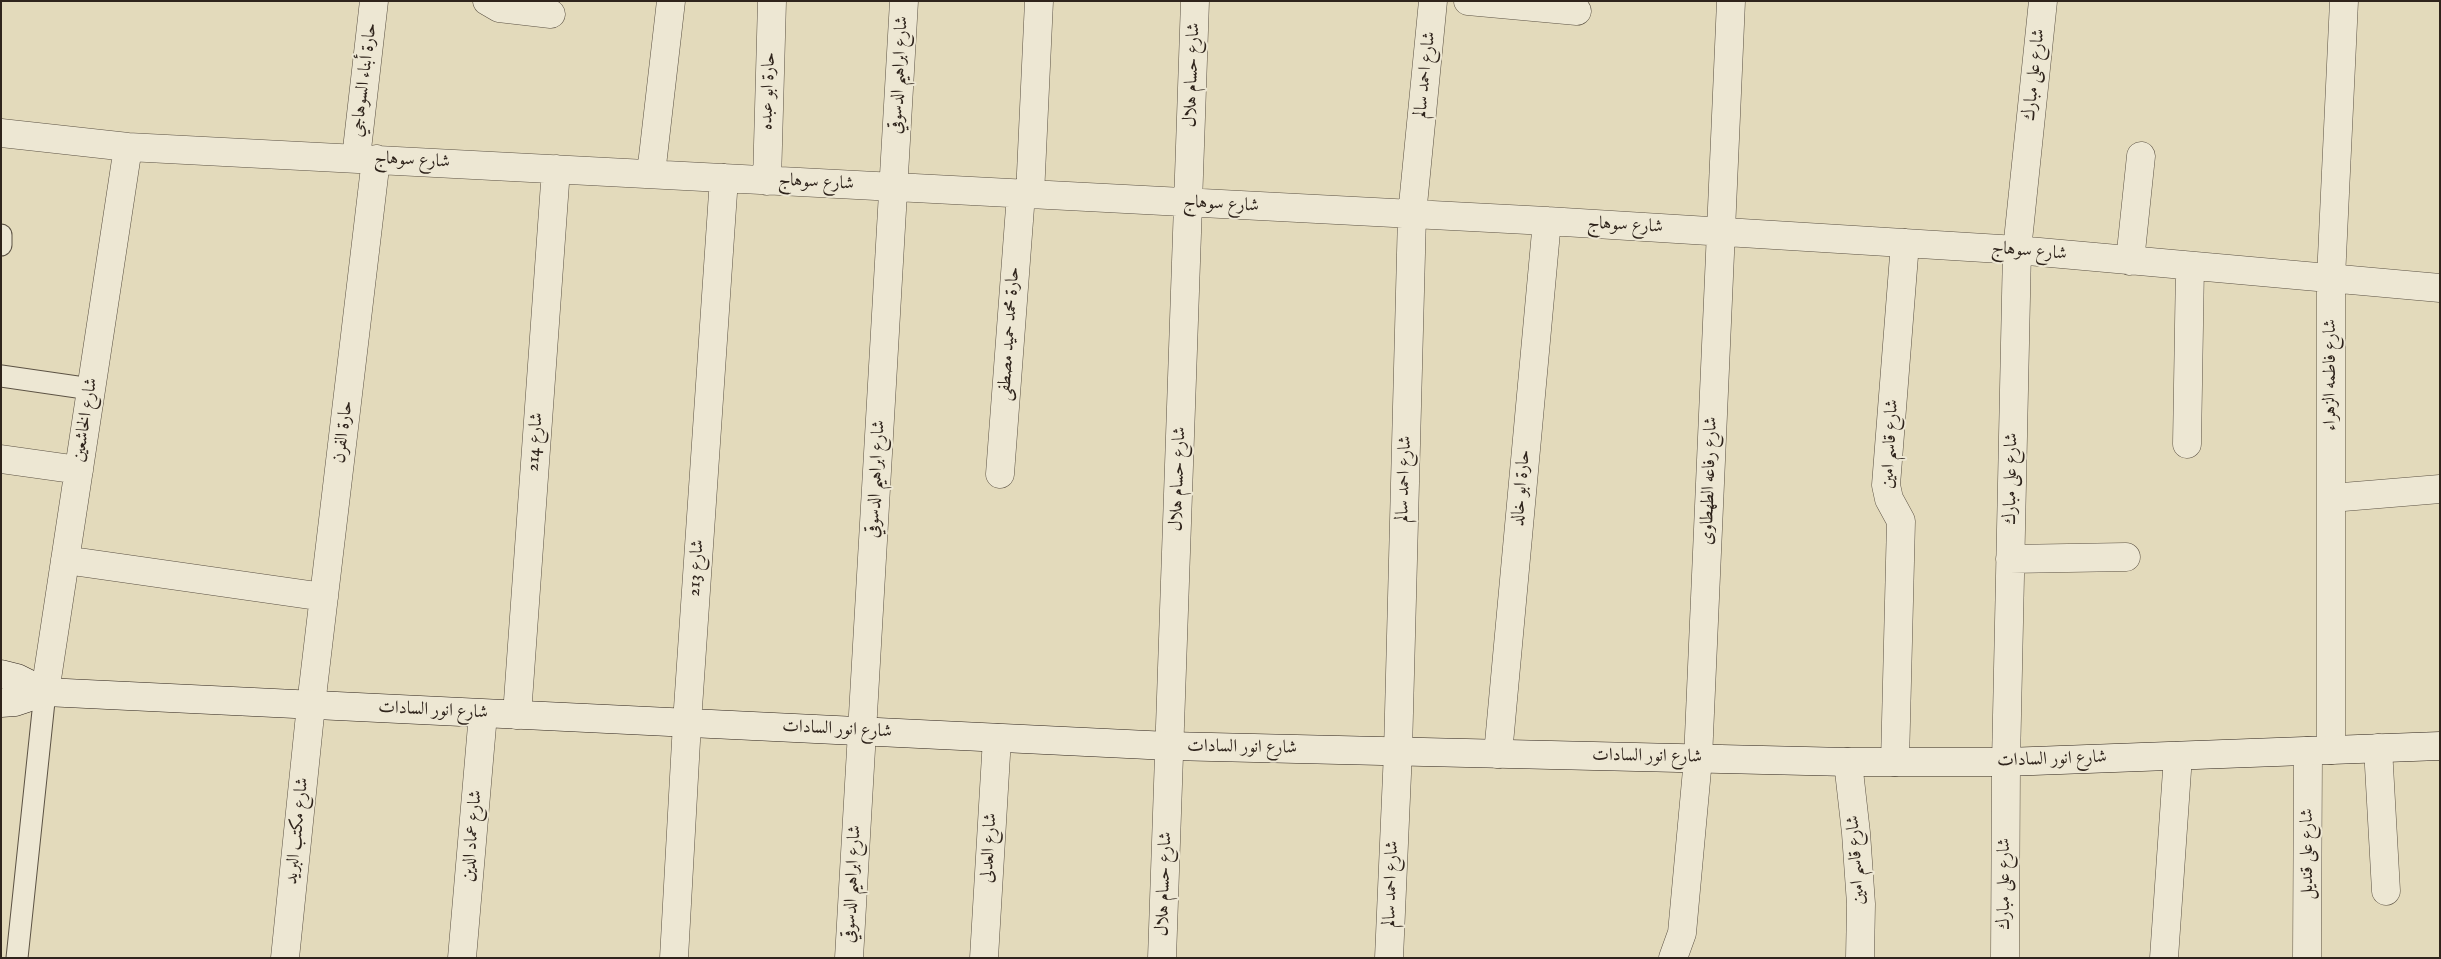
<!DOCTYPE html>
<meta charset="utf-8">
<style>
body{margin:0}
#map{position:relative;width:2441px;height:959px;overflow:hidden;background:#e3dabb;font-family:"IM FELL English",serif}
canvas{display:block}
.frame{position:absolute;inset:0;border:2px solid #2f241c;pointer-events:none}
</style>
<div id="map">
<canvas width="2441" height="959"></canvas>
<div class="frame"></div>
</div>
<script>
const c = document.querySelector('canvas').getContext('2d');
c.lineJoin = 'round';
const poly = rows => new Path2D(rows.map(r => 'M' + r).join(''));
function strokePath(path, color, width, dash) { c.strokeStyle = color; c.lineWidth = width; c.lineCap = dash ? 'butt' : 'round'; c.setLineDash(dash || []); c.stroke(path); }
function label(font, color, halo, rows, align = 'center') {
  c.font = font + ' "IM FELL English",Amiri,serif'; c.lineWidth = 4; c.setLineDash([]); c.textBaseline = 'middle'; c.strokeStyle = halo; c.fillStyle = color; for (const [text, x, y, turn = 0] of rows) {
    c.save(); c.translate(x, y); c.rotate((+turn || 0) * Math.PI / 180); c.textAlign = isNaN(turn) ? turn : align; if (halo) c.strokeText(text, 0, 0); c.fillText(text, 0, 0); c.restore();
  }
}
const lane = poly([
 [1,235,1,245],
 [1,376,91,389],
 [17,958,45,692]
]);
const street = poly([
 [487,1,499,8,551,14],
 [1468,1,1577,11],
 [1,133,128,147,1547,221,2017,250,2440,288],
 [356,158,374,1],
 [651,174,671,1],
 [767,181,772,1],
 [1030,195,1039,1],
 [2130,261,2141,156],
 [2187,444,2190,266],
 [1,459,79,470],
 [1000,474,1021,194],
 [2331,498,2440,489],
 [2010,559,2126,557],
 [65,560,324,597],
 [45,692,128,147],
 [517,715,556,169],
 [2378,748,2386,891],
 [2331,750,2331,278,2344,1],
 [1498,754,1547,221],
 [1848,762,1856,833,1861,904,1860,958],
 [1895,762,1901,521,1889,499,1886,485,1905,243],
 [285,958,311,705,376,159],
 [462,958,483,714],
 [674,958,687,723,724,178],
 [849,958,904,1],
 [984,958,997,738],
 [1162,958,1195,1],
 [1389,958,1398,751,1412,215,1433,1],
 [1673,958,1682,933,1698,759,1731,1],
 [2005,958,2006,762,2017,250,2043,1],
 [2164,958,2178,756],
 [2307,958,2308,751]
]);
const secondary = poly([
 [1,674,17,678,45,692],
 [1,703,15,702,45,692,1169,746,1848,762,2006,762,2440,746]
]);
const streetNames = [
 ["شارع ابراهيم الدسوقي",900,75,-87],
 ["شارع حسام هلال",1193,75,-88],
 ["شارع احمد سالم",1426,75,-84],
 ["شارع على مبارك",2035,75,-84],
 ["حارة أبناء السوهاجي",365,80,-83],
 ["حارة ابو عبده",769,91,-88],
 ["شارع سوهاج",412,161,3],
 ["شارع سوهاج",816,183,3],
 ["شارع سوهاج",1221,205,3],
 ["شارع سوهاج",1625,226,3],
 ["شارع سوهاج",2029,252,5],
 ["حارة محمد حميد مصطفى",1010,334,-86],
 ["شارع فاطمه الزهراء",2331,375,-90],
 ["شارع الخاشعين",86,420,-81],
 ["حارة الفرن",344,432,-83],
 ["شارع 214",536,442,-86],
 ["شارع قاسم امين",1891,444,-87],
 ["شارع ابراهيم الدسوقي",877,479,-87],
 ["شارع حسام هلال",1179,479,-88],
 ["شارع احمد سالم",1405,479,-88],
 ["شارع على مبارك",2012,479,-89],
 ["شارع رفاعه الطهطاوى",1710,481,-88],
 ["حارة ابو خالد",1522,488,-85],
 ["شارع 213",697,568,-86],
 ["شارع انور السادات",433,711,3],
 ["شارع انور السادات",837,730,3],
 ["شارع انور السادات",1242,748,1],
 ["شارع انور السادات",1647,757,1],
 ["شارع انور السادات",2052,760,-2],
 ["شارع مكتب البريد",298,831,-84],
 ["شارع عماد الدين",473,836,-85],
 ["شارع العدلى",990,848,-87],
 ["شارع على قنديل",2308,854,-90],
 ["شارع قاسم امين",1857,860,-94],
 ["شارع ابراهيم الدسوقي",853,884,-87],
 ["شارع حسام هلال",1165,884,-88],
 ["شارع احمد سالم",1392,884,-88],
 ["شارع على مبارك",2005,884,-90]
];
strokePath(lane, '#5c5244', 23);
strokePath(street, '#5c5244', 29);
strokePath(secondary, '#2f241c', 29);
strokePath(lane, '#ede7d3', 21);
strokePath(street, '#ede7d3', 28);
strokePath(secondary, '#ede7d3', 28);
label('18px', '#2f241c', '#ede7d3', streetNames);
</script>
